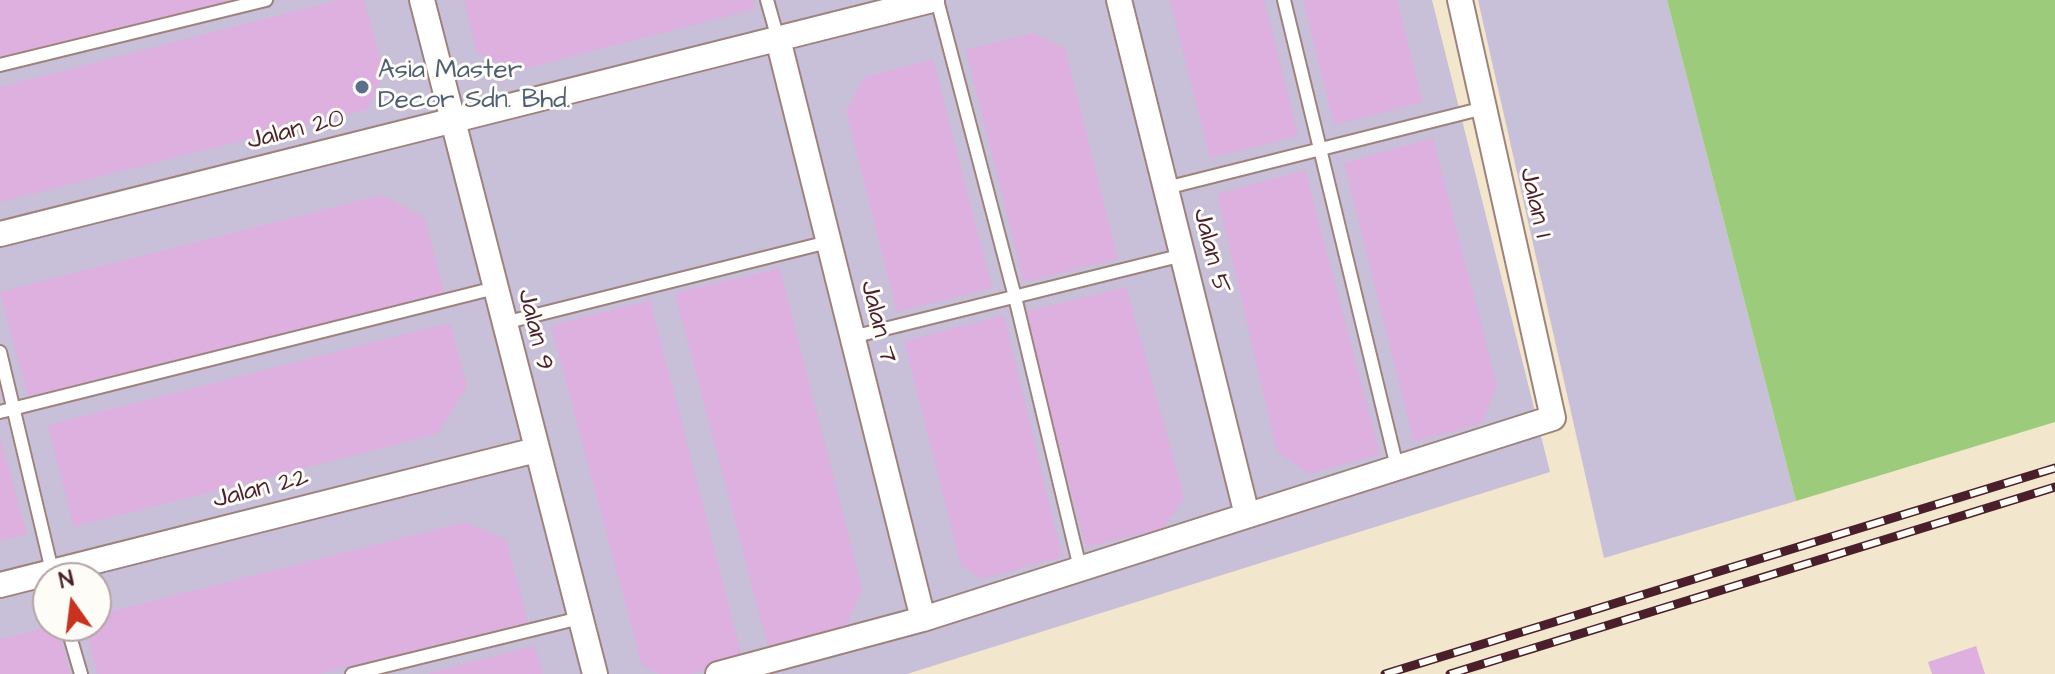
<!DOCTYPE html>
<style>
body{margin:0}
#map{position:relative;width:2055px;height:674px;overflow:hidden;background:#f2e6cc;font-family:"Architects Daughter",sans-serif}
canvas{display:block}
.north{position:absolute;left:32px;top:562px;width:80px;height:80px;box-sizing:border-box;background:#fdfcf7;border:2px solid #b5a4a5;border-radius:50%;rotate:346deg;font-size:22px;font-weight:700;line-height:32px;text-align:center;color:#4a1f2b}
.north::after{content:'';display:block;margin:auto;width:28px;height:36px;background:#c8321e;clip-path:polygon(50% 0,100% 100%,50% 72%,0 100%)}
</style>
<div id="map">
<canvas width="2055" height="674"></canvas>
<div class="north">N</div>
</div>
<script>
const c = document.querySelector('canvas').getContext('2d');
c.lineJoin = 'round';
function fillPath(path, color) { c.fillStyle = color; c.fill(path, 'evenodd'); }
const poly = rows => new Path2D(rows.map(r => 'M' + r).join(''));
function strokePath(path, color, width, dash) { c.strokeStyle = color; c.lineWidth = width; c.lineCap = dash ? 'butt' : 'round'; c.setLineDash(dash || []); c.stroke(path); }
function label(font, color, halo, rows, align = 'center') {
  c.font = font + ' "Architects Daughter",sans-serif'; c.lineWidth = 6; c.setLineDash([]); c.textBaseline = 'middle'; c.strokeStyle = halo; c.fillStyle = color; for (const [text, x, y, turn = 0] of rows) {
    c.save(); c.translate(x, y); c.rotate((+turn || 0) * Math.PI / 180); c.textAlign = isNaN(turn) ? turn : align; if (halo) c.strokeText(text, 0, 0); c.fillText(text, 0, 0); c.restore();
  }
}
const industrial = poly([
 [0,0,1432,0,1550,472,907,674,0,674],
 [48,578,96,578,96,626,48,626],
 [1478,0,1667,0,1796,501,1604,558]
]);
const green = poly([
 [1667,0,2055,0,2055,422,1796,501]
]);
const building = poly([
 [0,0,239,0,240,1,0,61],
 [338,0,364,0,384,72,368,109,0,202,0,87],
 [464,0,753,0,755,9,516,71,477,53],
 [1170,0,1264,0,1298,136,1210,158],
 [1303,0,1397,0,1423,102,1334,125],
 [1033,33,1065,48,1118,259,1024,282,966,50],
 [933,59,992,288,897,312,846,111,865,77],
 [1433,138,1497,386,1482,423,1414,442,1344,163],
 [1305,170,1380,454,1309,474,1277,452,1217,194],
 [381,195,424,217,445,294,29,401,0,292],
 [780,268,862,589,841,638,770,654,675,293],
 [1126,287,1184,497,1164,528,1086,547,1024,312],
 [650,300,743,660,690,674,659,674,642,665,551,326],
 [1004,315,1062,557,981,579,961,565,904,341],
 [450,323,467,387,437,434,74,527,48,425],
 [0,435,27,534,0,541],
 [465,522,506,540,528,622,318,674,97,674,85,626,96,626,96,615],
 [53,626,58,626,70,674,0,674,0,639],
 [535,646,543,674,429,674,429,673],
 [1976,646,1985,674,1932,674,1928,662]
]);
const lane = poly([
 [767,0,778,39],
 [937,0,1015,297,1080,568],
 [1284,0,1397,467],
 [0,65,266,0],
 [1166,188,1484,108],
 [504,323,828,242],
 [852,337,1183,255],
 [0,352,53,575],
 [0,412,495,288],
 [67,626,81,674],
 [352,674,580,618]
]);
const street = poly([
 [422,0,595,674],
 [1119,0,1247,515],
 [778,39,923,619],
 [0,234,932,0],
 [0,585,536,450],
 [718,674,923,619,1553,418,1460,0]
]);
const rail = poly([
 [1385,674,2055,468],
 [1450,674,2055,487]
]);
const markers = [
 [362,87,8,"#5c6f8a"]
];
const serviceNames = [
 ["Asia Master",378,72],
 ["Decor Sdn. Bhd.",378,102]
];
const streetNames = [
 ["Jalan 20",296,131,-14],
 ["Jalan 1",1534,203,77],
 ["Jalan 5",1210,251,76],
 ["Jalan 7",877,322,76],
 ["Jalan 9",534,330,76],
 ["Jalan 22",261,490,-14]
];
fillPath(industrial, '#c8bfd8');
fillPath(green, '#9ccc7b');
fillPath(building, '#deb0df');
strokePath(lane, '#9e827c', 16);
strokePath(street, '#9e827c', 28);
strokePath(lane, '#fff', 12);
strokePath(street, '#fff', 24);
strokePath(rail, '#4a1f2b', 9);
strokePath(rail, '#fdfcf7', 6, [18]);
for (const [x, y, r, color] of markers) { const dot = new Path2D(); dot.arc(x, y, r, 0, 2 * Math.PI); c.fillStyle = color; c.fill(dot); strokePath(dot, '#fdfcf7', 3); }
label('26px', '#4e5e75', '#fdfcf7', serviceNames, 'left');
label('26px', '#4a1f2b', '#fdfcf7', streetNames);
</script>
